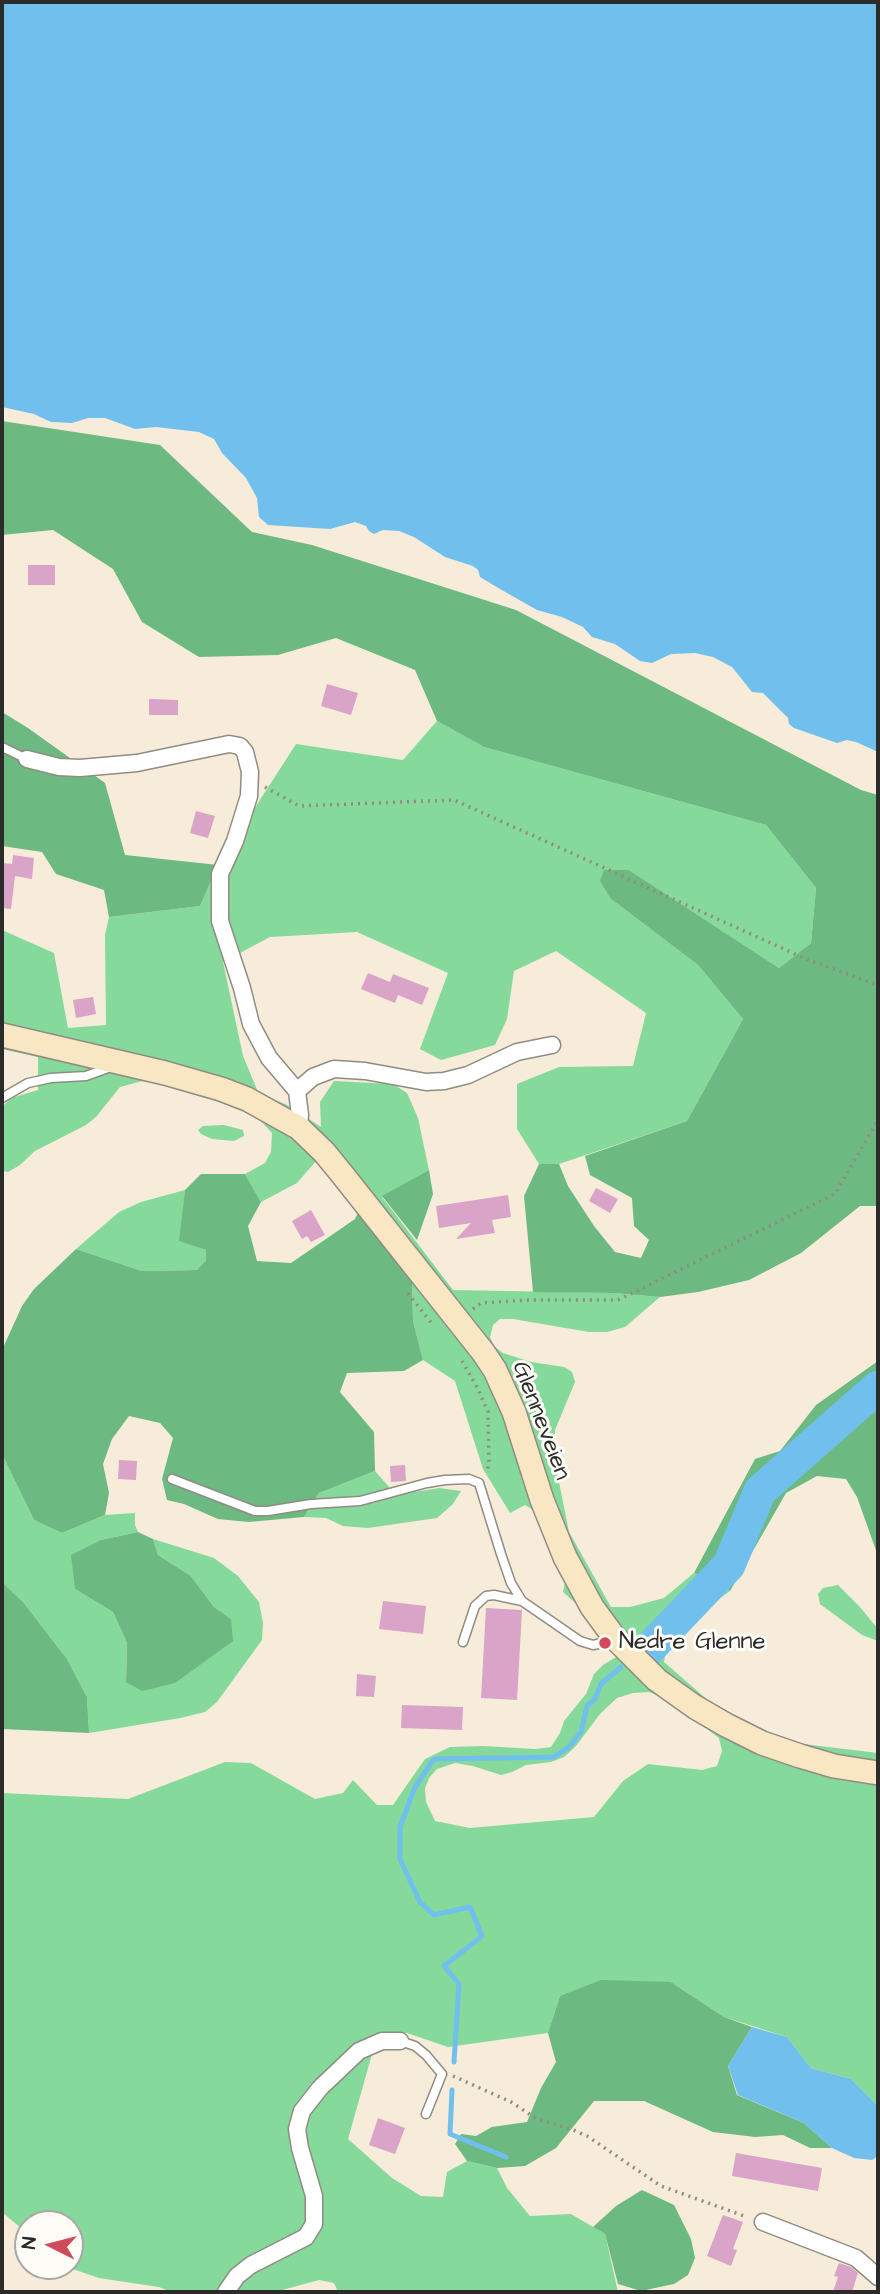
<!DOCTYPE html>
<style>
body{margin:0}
#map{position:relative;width:880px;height:2294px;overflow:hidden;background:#f6ecd9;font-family:"Architects Daughter",sans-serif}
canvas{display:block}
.frame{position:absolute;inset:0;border:4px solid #2b2b2b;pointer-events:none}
.north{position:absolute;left:14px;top:2210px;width:70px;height:70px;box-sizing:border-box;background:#fdfcf7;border:2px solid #a9a8a5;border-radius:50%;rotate:276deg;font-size:19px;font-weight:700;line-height:28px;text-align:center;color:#2b2b2b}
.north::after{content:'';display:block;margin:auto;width:24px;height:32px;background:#d1495b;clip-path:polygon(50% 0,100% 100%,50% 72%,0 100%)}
</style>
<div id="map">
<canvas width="880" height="2294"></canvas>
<div class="frame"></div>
<div class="north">N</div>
</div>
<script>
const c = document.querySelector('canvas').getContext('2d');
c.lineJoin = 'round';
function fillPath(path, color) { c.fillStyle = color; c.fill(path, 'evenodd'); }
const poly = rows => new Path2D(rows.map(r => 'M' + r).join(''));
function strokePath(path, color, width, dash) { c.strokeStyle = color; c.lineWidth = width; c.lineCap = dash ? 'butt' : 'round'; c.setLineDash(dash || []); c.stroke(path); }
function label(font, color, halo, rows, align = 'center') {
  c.font = font + ' "Architects Daughter",sans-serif'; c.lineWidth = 6; c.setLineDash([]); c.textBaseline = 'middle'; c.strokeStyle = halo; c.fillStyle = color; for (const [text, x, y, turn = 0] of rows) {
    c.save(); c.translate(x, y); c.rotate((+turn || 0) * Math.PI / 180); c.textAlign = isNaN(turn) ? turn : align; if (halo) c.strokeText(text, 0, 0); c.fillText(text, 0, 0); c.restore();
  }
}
const green = poly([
 [437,721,484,747,766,825,816,888,811,943,779,968,629,870,611,899,698,965,743,1019,687,1121,559,1164,539,1164,517,1129,517,1084,559,1067,633,1066,646,1013,556,951,514,971,507,1019,495,1045,441,1060,420,1049,448,973,357,932,270,937,223,962,243,1056,258,1092,287,1105,321,1127,320,1102,334,1081,393,1084,407,1093,418,1118,429,1170,382,1197,453,1290,613,1293,660,1297,625,1327,607,1332,589,1332,513,1319,500,1319,493,1325,490,1337,494,1346,503,1353,531,1362,564,1367,572,1372,575,1382,555,1430,556,1467,569,1532,611,1607,630,1607,664,1598,694,1573,730,1591,709,1606,671,1638,666,1650,664,1662,718,1709,767,1733,795,1743,878,1753,878,2106,851,2079,811,2068,787,2037,724,2017,671,1982,560,1996,548,2033,448,2047,407,2033,378,2033,348,2139,392,2178,421,2196,443,2197,447,2172,467,2161,497,2168,507,2188,530,2216,571,2214,605,2234,618,2292,338,2292,334,2283,319,2280,275,2292,171,2292,159,2287,99,2278,67,2267,65,2266,70,2266,70,2224,28,2224,28,2234,2,2212,2,1793,128,1799,225,1762,251,1763,315,1799,343,1793,353,1780,377,1805,393,1805,425,1759,450,1747,483,1746,535,1749,551,1747,560,1733,564,1721,586,1694,594,1674,603,1665,616,1657,589,1623,582,1609,563,1592,565,1582,552,1557,535,1511,525,1505,510,1513,483,1469,455,1381,423,1360,413,1321,412,1279,317,1160,297,1183,261,1202,245,1174,265,1163,271,1152,272,1133,257,1117,222,1103,146,1080,120,1087,96,1117,86,1125,35,1151,20,1165,8,1172,2,1171,2,1107,11,1098,38,1090,38,1057,2,1049,2,930,54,953,68,1028,106,1025,105,935,109,917,200,906,218,865,296,744,403,760],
 [649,1692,665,1698,719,1738,722,1751,717,1766,702,1770,648,1764,623,1781,594,1817,470,1828,435,1821,426,1802,425,1788,429,1778,437,1769,455,1763,473,1766,501,1775,512,1772,526,1765,551,1762,564,1757,576,1746,600,1714,617,1698,633,1693],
 [224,1125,243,1130,244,1136,234,1141,212,1139,201,1134,198,1130,203,1126],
 [185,1190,180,1240,206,1250,206,1260,197,1270,142,1271,76,1249,119,1212,141,1202],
 [2,1454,34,1520,62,1533,105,1515,135,1513,135,1525,138,1532,101,1540,75,1589,113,1612,127,1643,126,1682,231,1619,214,1607,191,1576,158,1555,153,1539,214,1558,238,1576,259,1602,263,1623,262,1640,217,1702,205,1712,180,1718,89,1733,87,1697,67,1659,23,1602,2,1582],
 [375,1471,396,1495,439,1488,461,1491,453,1504,437,1518,368,1528,343,1526,326,1518,304,1517,319,1493],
 [838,1585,860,1607,878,1629,878,1641,862,1635,820,1604,818,1594,823,1588]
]);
const forest = poly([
 [2,421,160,445,252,532,312,545,516,610,861,790,878,795,878,1206,860,1206,801,1253,749,1280,698,1292,660,1297,613,1293,533,1292,524,1196,539,1164,559,1164,568,1186,594,1226,615,1252,641,1258,649,1240,634,1226,632,1198,590,1175,585,1156,687,1121,743,1019,698,965,611,899,600,881,604,870,629,870,779,968,811,943,816,888,766,825,484,747,437,721,415,670,336,638,278,655,199,657,142,622,113,569,53,530,2,535],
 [2,712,28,728,105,783,125,855,218,865,200,906,109,917,104,890,56,874,42,852,2,846],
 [429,1170,433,1194,417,1240,382,1196],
 [201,1174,245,1174,261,1202,248,1226,257,1261,291,1263,355,1219,359,1211,412,1280,413,1321,423,1360,404,1371,347,1373,340,1392,374,1432,375,1471,319,1493,304,1517,249,1522,218,1519,184,1504,167,1500,162,1479,173,1438,160,1423,129,1416,112,1439,103,1464,109,1493,105,1515,62,1533,34,1520,2,1454,2,1350,22,1306,34,1289,76,1249,142,1271,197,1270,206,1260,206,1250,179,1241,185,1190],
 [878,1361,878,1556,857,1497,846,1479,817,1476,786,1493,730,1591,694,1573,755,1459,780,1451,816,1405],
 [138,1532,153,1539,158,1555,191,1576,214,1607,231,1619,233,1641,175,1683,142,1691,126,1682,127,1643,113,1612,75,1589,71,1555,101,1540],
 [2,1582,23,1602,67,1659,87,1697,89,1733,2,1729],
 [601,1980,671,1982,724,2017,752,2027,728,2066,737,2095,804,2123,832,2148,810,2148,783,2135,755,2137,713,2132,644,2101,594,2101,556,2148,525,2166,497,2168,467,2161,455,2144,461,2134,476,2136,492,2127,527,2122,541,2088,556,2062,548,2033,560,1996],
 [642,2190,674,2205,691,2239,695,2258,688,2275,674,2284,641,2291,618,2284,605,2234,593,2227,616,2206]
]);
const water = poly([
 [2,2,878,2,878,752,856,742,847,740,837,743,794,728,789,724,788,718,763,693,752,692,732,667,713,657,695,653,671,654,652,663,640,661,615,644,592,637,583,627,562,617,537,610,500,589,480,577,478,570,473,566,445,557,414,537,399,531,383,530,374,534,369,531,366,526,355,522,330,529,268,525,259,517,257,498,246,478,222,453,214,439,199,432,156,427,135,429,105,418,88,418,72,423,51,422,34,414,2,407],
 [752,2027,787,2037,811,2068,851,2079,878,2106,878,2156,872,2160,854,2158,832,2148,804,2123,738,2095,728,2066]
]);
const stream = poly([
 [454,2062,459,1984,444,1966,482,1936,470,1907,434,1915,420,1902,400,1859,400,1827,415,1787,434,1759,554,1757,569,1747,581,1732,587,1706,595,1699,601,1684,621,1667],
 [452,2090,450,2134,506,2157]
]);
const river = poly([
 [648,1650,729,1565,760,1491,878,1387]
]);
const building = poly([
 [28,565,55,565,55,585,28,585],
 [327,684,358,693,351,715,321,706],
 [149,699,178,700,178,715,149,715],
 [196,811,215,816,208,838,190,833],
 [13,855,34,858,32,879,15,876,11,909,2,908,2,863,12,864],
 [368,973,390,982,393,974,429,988,422,1005,398,995,395,1003,361,989],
 [93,997,96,1014,76,1018,73,1000],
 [596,1188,618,1199,610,1213,589,1201],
 [508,1195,511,1217,492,1220,495,1233,456,1239,471,1223,439,1228,436,1206],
 [311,1210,325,1235,311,1242,307,1236,302,1239,292,1221],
 [119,1460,137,1461,136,1480,118,1479],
 [405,1465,406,1481,391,1482,390,1466],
 [383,1601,426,1606,423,1634,379,1629],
 [486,1608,522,1610,517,1700,481,1698],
 [357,1674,376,1676,374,1697,356,1696],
 [402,1705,463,1707,462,1730,401,1728],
 [378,2118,405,2128,395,2154,369,2145],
 [736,2153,822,2168,818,2191,732,2176],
 [723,2215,743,2222,733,2249,737,2250,731,2266,707,2256],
 [839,2263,851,2267,858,2273,852,2292,833,2292,838,2277,834,2276]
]);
const path = poly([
 [265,787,299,806,454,800,806,959,878,985],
 [408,1293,433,1325],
 [473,1309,481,1303,529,1300,618,1300,835,1194,878,1120],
 [462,1361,478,1389,488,1412,489,1462,487,1473],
 [453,2076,511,2102,537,2119,571,2129,587,2136,661,2186,747,2217]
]);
const lane = poly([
 [2,747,27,759],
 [2,1098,28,1083,51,1078,86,1076,108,1068,110,1064],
 [172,1479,255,1511,268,1511,311,1504,360,1501,427,1483,445,1480,469,1479,479,1483,501,1554,511,1583,522,1601],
 [463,1642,475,1606,486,1596,494,1595,522,1601,580,1641,593,1645,607,1642,611,1639],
 [400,2041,415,2046,426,2055,442,2074,426,2114]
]);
const street = poly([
 [27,759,59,767,80,768,137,763,229,744,240,746,245,752,250,772,249,796,235,841,220,874,220,921,242,988,251,1024,269,1058,297,1091,300,1115,299,1128],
 [297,1091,313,1077,334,1069,365,1071,426,1082,444,1081,468,1075,517,1052,552,1045],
 [763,2222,856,2258,878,2277],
 [226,2292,237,2276,251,2265,306,2237,314,2224,314,2196,300,2148,297,2129,302,2111,320,2088,359,2051,382,2041,400,2041]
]);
const secondary = poly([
 [2,1035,165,1073,221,1089,247,1099,299,1128,324,1152,342,1174,483,1352,495,1370,514,1412,542,1500,565,1557,592,1607,614,1637,657,1680,695,1707,726,1725,762,1743,800,1756,834,1766,878,1773]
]);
const markers = [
 [605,1643,7,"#d1495b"]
];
const streetNames = [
 ["Glenneveien",540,1421,69]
];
const poiNames = [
 ["Nedre Glenne",619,1643]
];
fillPath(green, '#85d99a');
fillPath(forest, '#6cb982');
fillPath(water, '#71bfec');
strokePath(stream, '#71bfec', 5);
strokePath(river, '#71bfec', 33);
fillPath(building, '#daa3c8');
strokePath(lane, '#908c82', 11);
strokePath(street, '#908c82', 19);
strokePath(secondary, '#908c82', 26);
strokePath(path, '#908c82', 3.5, [2, 5]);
strokePath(lane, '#fff', 8);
strokePath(street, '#fff', 16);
strokePath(secondary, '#f9e7c3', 23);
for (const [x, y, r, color] of markers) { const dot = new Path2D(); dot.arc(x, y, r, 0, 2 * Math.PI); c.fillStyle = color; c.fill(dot); strokePath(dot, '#fdfcf7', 2.5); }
label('24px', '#2b2b2b', '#fdfcf7', streetNames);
label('24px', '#2b2b2b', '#fdfcf7', poiNames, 'left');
</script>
